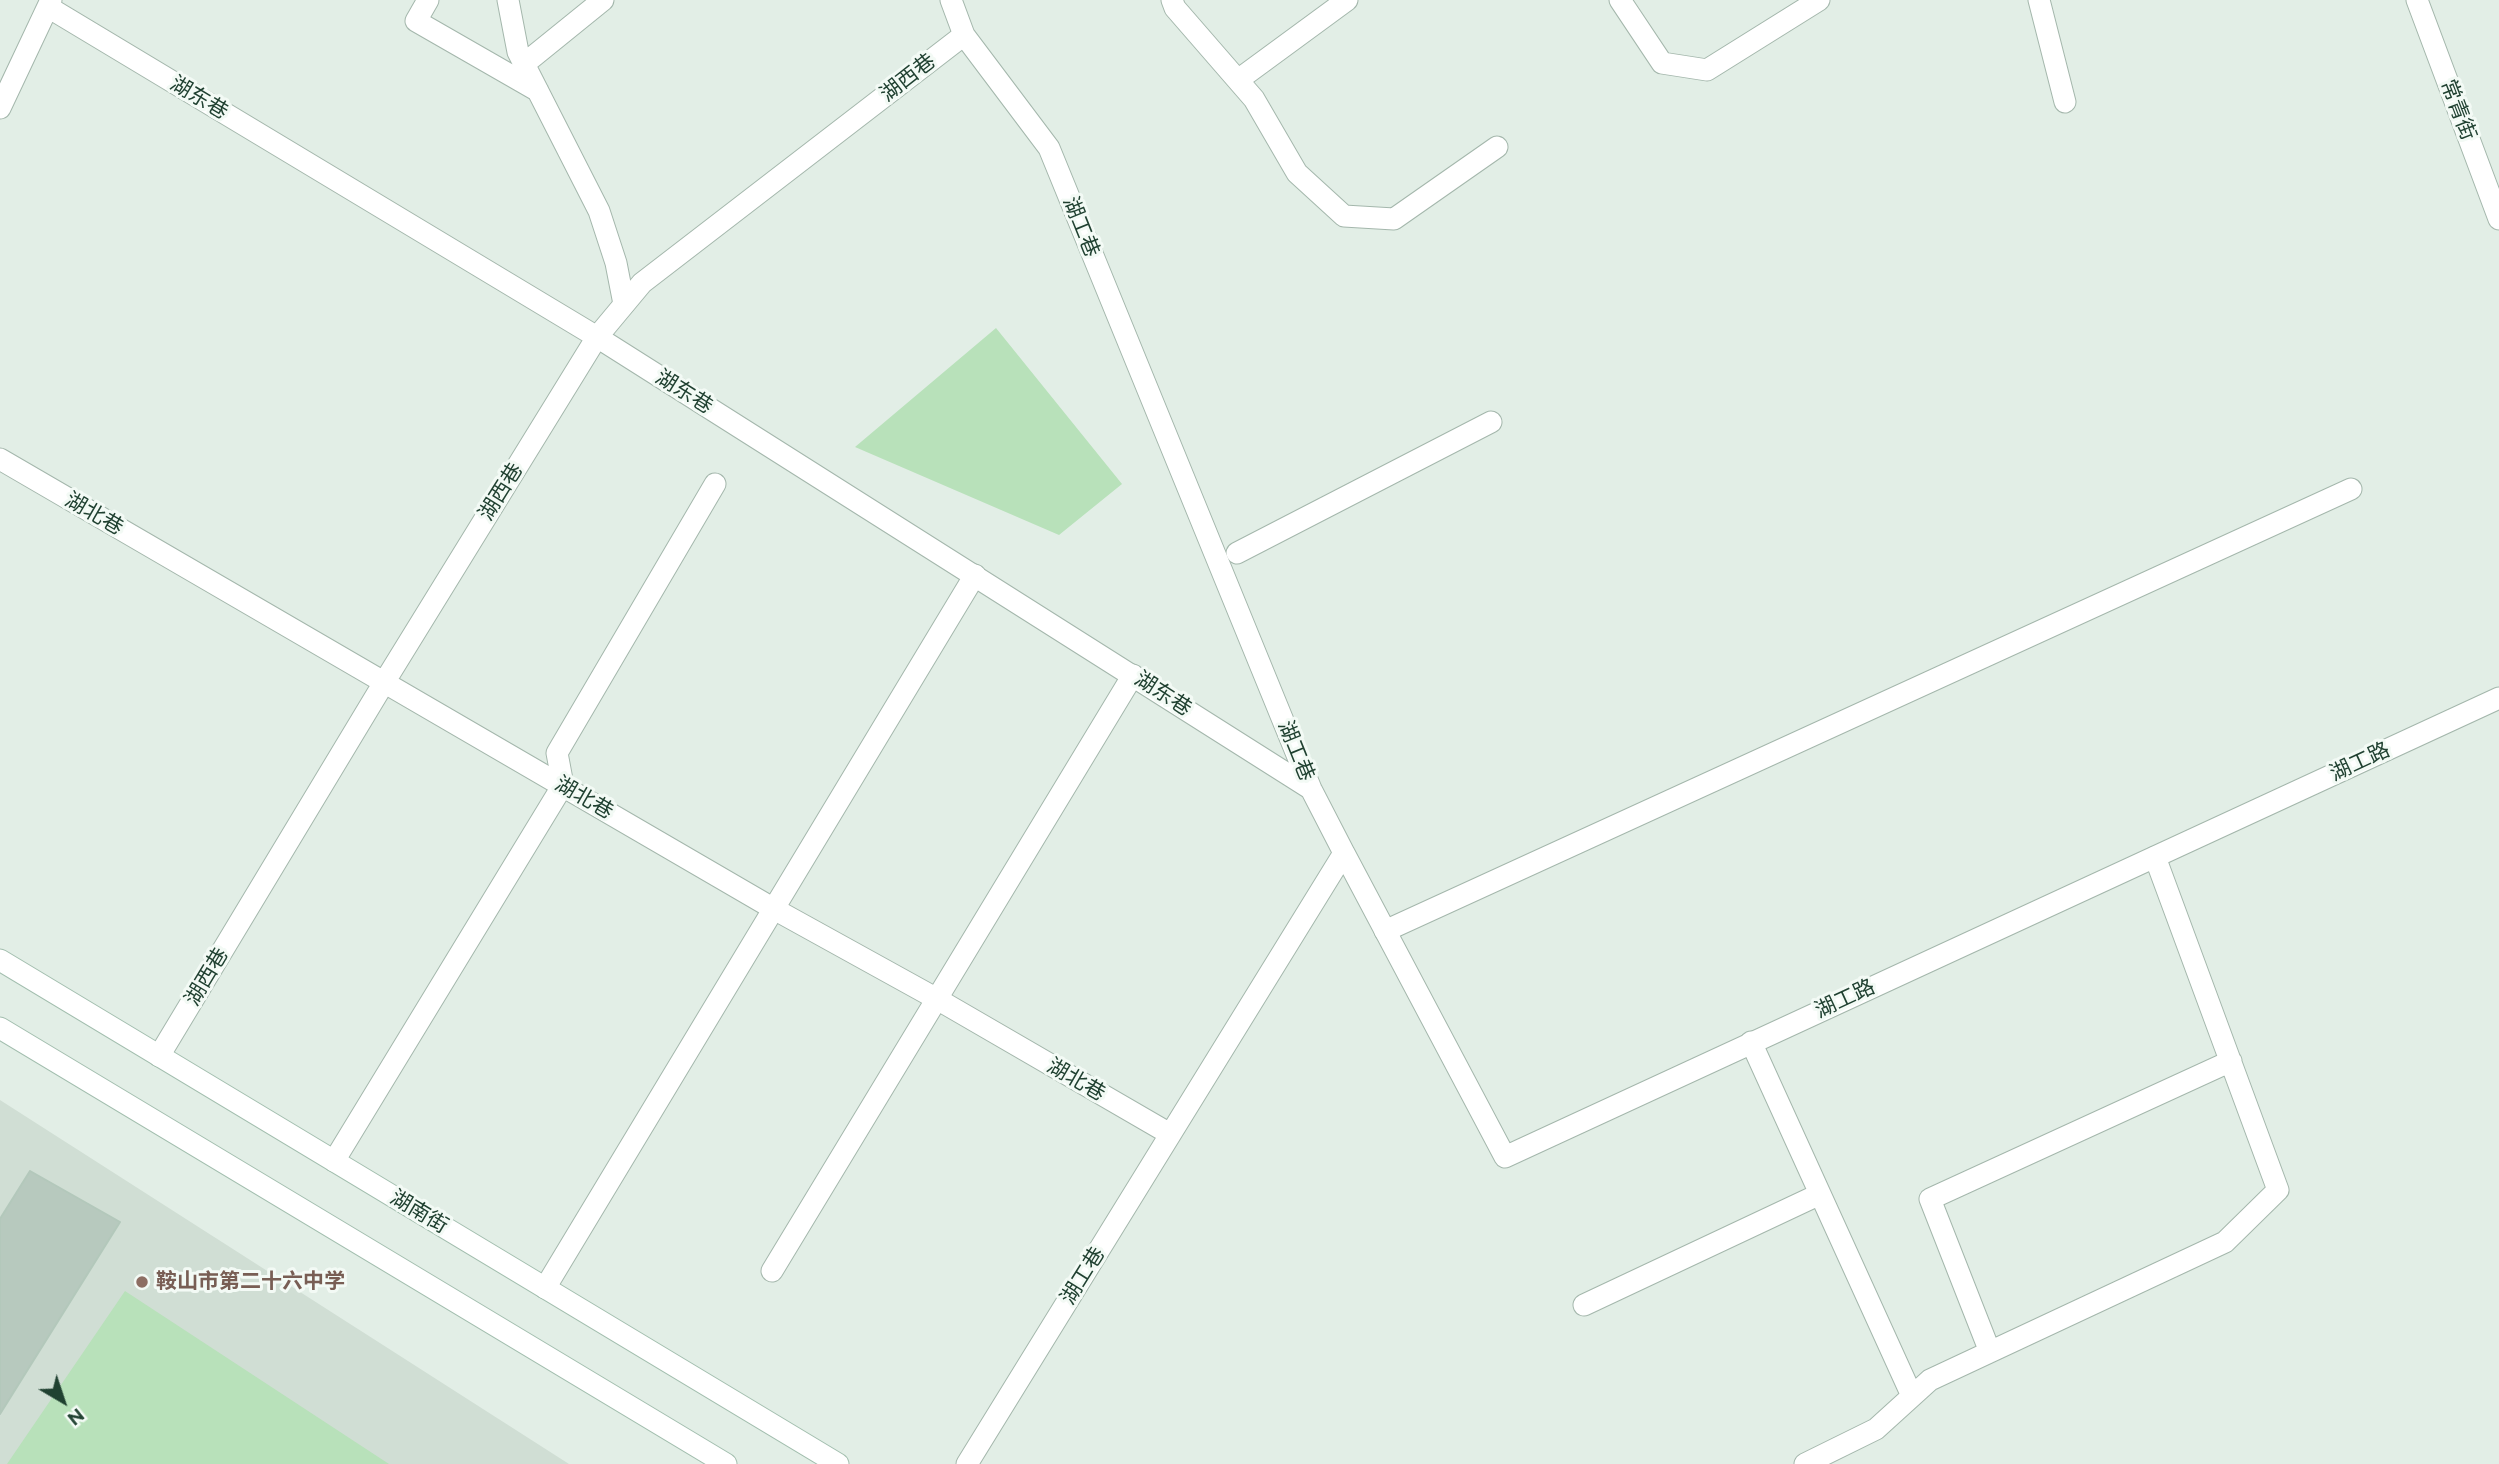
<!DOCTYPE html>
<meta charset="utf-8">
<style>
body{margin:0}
#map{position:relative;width:2499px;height:1464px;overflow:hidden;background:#e2eee6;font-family:Raleway,sans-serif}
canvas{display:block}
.north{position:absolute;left:28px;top:1366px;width:70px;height:70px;-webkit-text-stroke:5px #f3faf5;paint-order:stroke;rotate:141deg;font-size:19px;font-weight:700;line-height:28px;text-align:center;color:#204131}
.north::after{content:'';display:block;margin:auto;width:24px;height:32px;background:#204131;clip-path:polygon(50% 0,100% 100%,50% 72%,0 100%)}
</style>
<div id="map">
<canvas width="2499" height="1464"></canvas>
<div class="north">N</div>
</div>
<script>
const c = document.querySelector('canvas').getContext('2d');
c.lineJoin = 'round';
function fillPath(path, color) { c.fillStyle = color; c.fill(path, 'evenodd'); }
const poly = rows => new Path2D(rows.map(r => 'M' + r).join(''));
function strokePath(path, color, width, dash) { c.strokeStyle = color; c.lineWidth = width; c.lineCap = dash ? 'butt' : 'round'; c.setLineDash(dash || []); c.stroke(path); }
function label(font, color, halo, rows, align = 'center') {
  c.font = font + ' Raleway,"Noto Sans SC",sans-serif'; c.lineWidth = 6; c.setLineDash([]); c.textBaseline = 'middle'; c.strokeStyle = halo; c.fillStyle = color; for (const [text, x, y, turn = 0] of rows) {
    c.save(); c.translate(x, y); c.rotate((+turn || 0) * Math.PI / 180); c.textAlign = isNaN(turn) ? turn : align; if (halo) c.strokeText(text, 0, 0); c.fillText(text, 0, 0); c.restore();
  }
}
const built = poly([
 [0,1100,569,1464,0,1464]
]);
const green = poly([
 [996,328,1122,484,1059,535,855,447],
 [125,1291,389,1464,7,1464]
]);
const building = poly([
 [30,1171,120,1222,0,1414,0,1219,30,1171]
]);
const service = poly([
 [428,0,416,21,538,91],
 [508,0,518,52,599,211,616,263,624,304],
 [1172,0,1175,8,1254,99,1297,173,1344,216,1394,219,1497,147],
 [1620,0,1662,63,1707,70,1819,0],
 [2039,0,2065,102],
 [524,64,603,0],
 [1238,80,1347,0],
 [1237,553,1491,422],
 [1385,931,2351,489],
 [1751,1042,1912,1396],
 [334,1161,563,785,557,753,715,484],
 [772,1271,1133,675],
 [545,1288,975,575],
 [1584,1305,1820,1194],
 [1990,1352,1930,1199,2231,1061],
 [1805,1464,1876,1429,1930,1380,2225,1242,2278,1190,2155,857]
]);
const minor = poly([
 [951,0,964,35,1049,148,1311,789,1344,853,967,1464],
 [48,7,597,337,1311,789],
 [0,108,51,0],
 [0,459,774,909,937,999,1170,1134],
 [1344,853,1505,1157,2499,698],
 [159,1056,385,681,597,337,642,283,964,35]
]);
const tertiary = poly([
 [2417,0,2499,219]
]);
const secondary = poly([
 [0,960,838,1464],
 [0,1028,726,1464]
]);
const markers = [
 [142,1282,7,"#8d6e63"]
];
const streetNames = [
 ["湖西巷",908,78,-38],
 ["湖东巷",199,98,31],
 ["常青街",2458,110,69],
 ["湖工巷",1081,227,68],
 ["湖东巷",684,392,32],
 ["湖西巷",501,492,-58],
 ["湖北巷",94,514,30],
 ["湖东巷",1163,694,33],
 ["湖工巷",1296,751,68],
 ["湖工路",2360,762,-25],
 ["湖北巷",584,798,30],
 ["湖西巷",207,977,-59],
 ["湖工路",1845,999,-25],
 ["湖北巷",1076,1080,30],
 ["湖南街",419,1212,31],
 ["湖工巷",1083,1276,-58]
];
const educationNames = [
 ["鞍山市第二十六中学",156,1282]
];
fillPath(built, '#d0ded4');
fillPath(green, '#b8e1ba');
fillPath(building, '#b7c9be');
strokePath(building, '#b3c8bb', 2);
strokePath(service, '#a4b7ac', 23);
strokePath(minor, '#a4b7ac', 23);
strokePath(tertiary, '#a4b7ac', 23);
strokePath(secondary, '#a2beae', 23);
strokePath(service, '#fff', 21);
strokePath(minor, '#fff', 21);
strokePath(tertiary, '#fff', 21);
strokePath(secondary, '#fff', 21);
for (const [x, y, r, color] of markers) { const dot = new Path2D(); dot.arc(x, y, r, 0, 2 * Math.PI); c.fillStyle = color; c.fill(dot); strokePath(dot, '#f3faf5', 2.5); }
label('21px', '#204131', '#f3faf5', streetNames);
label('bold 21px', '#785e54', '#f3faf5', educationNames, 'left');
</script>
